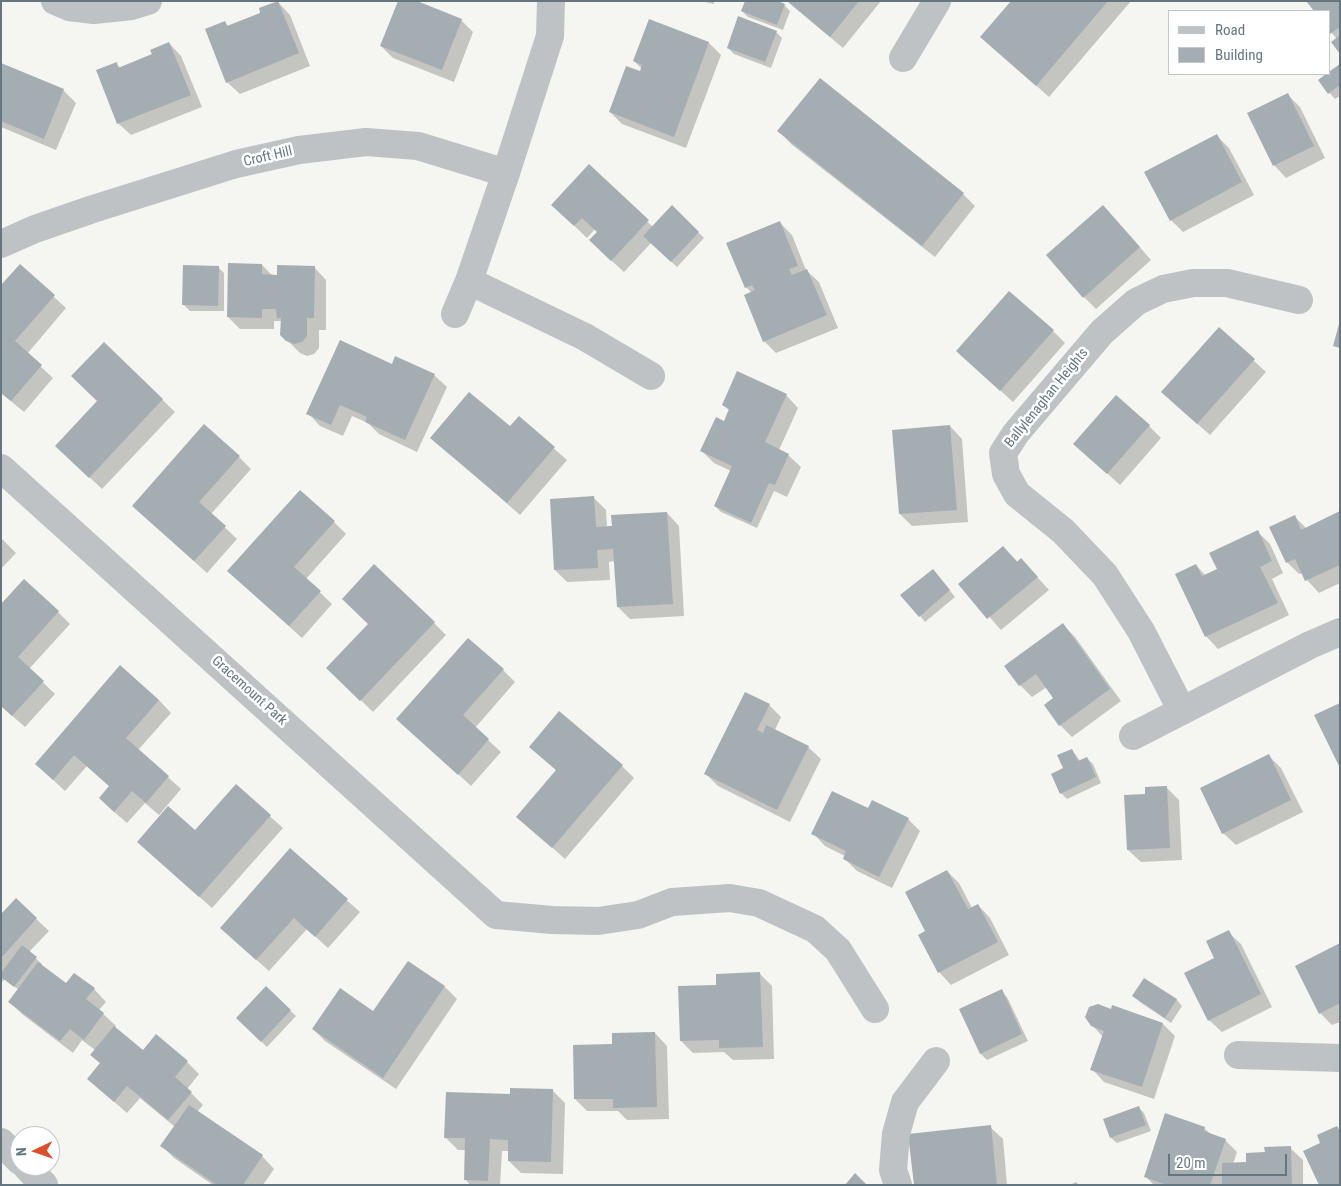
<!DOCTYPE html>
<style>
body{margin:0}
#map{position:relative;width:1341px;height:1186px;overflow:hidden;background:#f5f5f1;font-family:"Roboto Condensed",sans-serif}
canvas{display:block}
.frame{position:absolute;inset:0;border:2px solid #657681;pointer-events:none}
.legend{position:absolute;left:1168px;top:10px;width:162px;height:65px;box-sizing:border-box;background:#fff;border:1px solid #c1c8cd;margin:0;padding:6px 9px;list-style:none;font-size:15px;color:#657681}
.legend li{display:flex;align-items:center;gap:10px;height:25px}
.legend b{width:25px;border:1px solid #c1c8cd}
.north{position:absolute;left:10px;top:1126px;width:50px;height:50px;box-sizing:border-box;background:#fff;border:1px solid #c1c8cd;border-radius:50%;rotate:267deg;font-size:14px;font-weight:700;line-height:20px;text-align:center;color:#657681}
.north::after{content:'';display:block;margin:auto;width:18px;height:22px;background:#db4f2b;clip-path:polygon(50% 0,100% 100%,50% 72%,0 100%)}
.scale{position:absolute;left:1168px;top:1154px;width:119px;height:22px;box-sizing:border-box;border:2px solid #657681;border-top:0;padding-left:6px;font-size:15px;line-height:18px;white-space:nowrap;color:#657681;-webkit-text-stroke:4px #fff;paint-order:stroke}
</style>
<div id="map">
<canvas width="1341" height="1186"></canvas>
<div class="frame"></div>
<ul class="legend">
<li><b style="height:6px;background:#bec2c5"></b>Road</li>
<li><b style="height:14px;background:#a4adb2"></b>Building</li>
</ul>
<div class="north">N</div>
<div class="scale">20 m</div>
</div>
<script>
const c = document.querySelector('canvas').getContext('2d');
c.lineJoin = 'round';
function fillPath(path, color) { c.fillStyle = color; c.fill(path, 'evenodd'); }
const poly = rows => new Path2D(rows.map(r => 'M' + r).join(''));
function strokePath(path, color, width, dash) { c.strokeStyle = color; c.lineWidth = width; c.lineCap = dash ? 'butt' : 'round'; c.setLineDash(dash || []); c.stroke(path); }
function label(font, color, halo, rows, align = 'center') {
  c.font = font + ' "Roboto Condensed",sans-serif'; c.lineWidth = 5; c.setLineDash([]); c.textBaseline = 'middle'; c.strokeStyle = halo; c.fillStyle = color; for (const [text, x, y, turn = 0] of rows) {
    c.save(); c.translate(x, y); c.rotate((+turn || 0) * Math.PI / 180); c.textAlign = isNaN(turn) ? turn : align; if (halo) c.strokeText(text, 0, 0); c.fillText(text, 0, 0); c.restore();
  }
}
const shadow = poly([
 [700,1,714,1,714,4],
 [787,1,881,1,843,48],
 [1013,1,1131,1,1049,97,982,37],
 [1308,1,1340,1,1340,52,1337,39,1330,31,1330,11,1315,11],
 [278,2,290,15,310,66,240,94,227,82,225,22,229,27,262,14],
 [784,5,790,11,783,30,748,17,742,11],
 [461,20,473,32,454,82,393,58,381,46],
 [776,32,782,38,771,68,734,54,728,48],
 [169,43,181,56,202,107,131,135,118,123,116,64,121,68,154,55],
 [709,43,721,55,686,148,622,124,610,112,641,73,642,69,634,61],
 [1,64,63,90,76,103,56,150,1,127],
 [1340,65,1340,96,1335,99,1319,81],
 [1288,95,1300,107,1325,158,1286,178,1274,165],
 [779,131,963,194,975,206,935,257,791,144],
 [1216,135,1229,148,1254,195,1183,232,1171,220],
 [589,166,653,227,672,207,704,238,677,267,651,243,624,272,603,253,598,232,595,229,587,238,565,217],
 [1115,219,1151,260,1096,309,1084,297],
 [779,222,792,235,806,270,819,282,838,328,776,353,764,341,752,293,746,287],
 [262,265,273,276,314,267,326,280,326,330,319,330,319,348,314,354,307,356,300,353,287,340,282,321,274,321,274,329,240,329,228,317],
 [20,266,66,308,27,354,53,378,24,412,1,393],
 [218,267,224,273,224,311,190,311,184,305],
 [1219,329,1266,372,1210,435,1175,404],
 [1053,331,1065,343,1013,402,957,351],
 [104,343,175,412,102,489,69,458,98,401],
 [392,366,434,375,447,387,417,452,379,434,368,423,352,416,343,436,320,426,308,413],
 [786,395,798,408,779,450,788,455,801,467,787,497,774,491,757,528,721,512,715,506,731,471,714,463,702,451,725,423,730,411,723,405],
 [519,418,567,460,520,515,432,438,510,428],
 [950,426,962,439,968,522,912,526,900,514],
 [1149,426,1161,438,1120,485,1075,444],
 [239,457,251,469,211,514,237,539,207,573,146,518],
 [594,498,606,510,607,527,667,513,679,526,684,616,630,619,618,607,615,561,609,562,610,580,567,582,555,570],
 [1340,513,1340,583,1319,593,1307,580,1303,573,1299,574,1287,562,1294,516,1307,529],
 [334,522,346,534,306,579,332,604,302,638,241,583],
 [1258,532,1270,544,1283,573,1272,579,1289,615,1218,649,1206,636,1196,565,1206,576,1219,570],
 [1,538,16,553,1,569],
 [1003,547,1018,562,1021,559,1049,590,1001,630,960,584],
 [938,576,955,597,925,622,920,616],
 [1,606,58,612,70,624,29,669,55,694,25,727,1,706],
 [434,623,446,635,373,712,340,680,370,624],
 [1063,625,1075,637,1121,701,1072,737,1060,725,1055,699,1047,687,1032,697,1020,685],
 [503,670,515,682,475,728,501,752,471,786,398,719],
 [159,700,171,713,138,750,181,789,159,815,145,803,127,823,113,811,110,787,87,766,65,791,36,764],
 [769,705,781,717,775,730,808,747,821,759,790,822,718,786,706,774],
 [530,747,622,766,634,778,565,859,518,817,557,771],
 [1072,750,1081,762,1087,758,1093,764,1101,783,1067,799,1061,793,1065,769],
 [1269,756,1281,768,1303,812,1236,845,1223,833],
 [236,786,283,828,212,908,151,854,195,832],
 [1166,787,1179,800,1182,860,1141,862,1128,850,1147,795],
 [868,810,908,819,920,831,892,888,857,871,844,858,845,856,825,846,813,833],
 [290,850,360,912,328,948,307,929,269,971,234,940],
 [947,871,959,883,972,908,978,905,990,918,1009,955,951,985,939,972,926,932],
 [16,900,49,931,29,952,42,964,41,966,66,985,94,989,106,1002,99,1010,116,1026,114,1028,143,1052,187,1062,199,1074,187,1089,203,1105,197,1112,262,1156,274,1169,263,1185,213,1185,174,1158,162,1146,175,1127,140,1098,127,1113,88,1079,101,1064,95,1050,82,1040,73,1053,22,1014,10,1002,19,990,5,979,1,983,1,916],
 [1228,932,1241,944,1272,1007,1222,1032,1209,1020],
 [1340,945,1340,1022,1332,1025,1320,1013],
 [409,962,445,987,457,999,396,1089,325,1041,313,1029,374,1013],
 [760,974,772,986,774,1059,733,1060,724,1052,693,1053,681,1041],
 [1145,980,1177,1000,1182,1006,1171,1023,1140,1002,1134,996],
 [266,988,296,1016,267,1047,237,1018],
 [1001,991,1007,997,1028,1041,987,1060,981,1054,961,1010],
 [1163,1024,1175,1036,1154,1099,1104,1082,1092,1069,1103,1037,1092,1025],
 [655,1033,667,1046,669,1119,627,1120,618,1111,587,1111,575,1099,614,1045],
 [553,1091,565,1103,563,1174,521,1173,509,1161,509,1151,502,1151,500,1185,470,1185,466,1180,466,1150,458,1150,445,1137,511,1095],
 [1138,1107,1144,1113,1151,1131,1117,1143,1111,1138],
 [990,1127,1003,1139,1007,1185,915,1185],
 [1204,1128,1212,1135,1225,1140,1237,1152,1233,1164,1247,1163,1290,1148,1303,1160,1303,1185,1154,1185,1146,1177],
 [1076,1182,1079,1185,1070,1185]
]);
const building = poly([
 [278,1,299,53,226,83,205,29,225,21,227,26,260,13,259,8],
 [398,1,417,1,462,19,442,70,380,46],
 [745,1,778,1,785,4,777,25,741,11],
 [787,1,859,1,830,37],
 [1011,1,1108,1,1036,86,980,37],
 [1306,1,1340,1,1340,27,1330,34,1330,11,1314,11],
 [738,16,777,31,765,62,727,48],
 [649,19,709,42,674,137,609,112,626,66,640,71,642,65,633,61],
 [1340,35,1340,54,1331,42],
 [169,42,191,95,117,124,96,70,117,62,118,68,152,54,150,50],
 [1,63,64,89,44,139,1,121],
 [1340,64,1340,85,1328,94,1318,80,1326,74,1330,74,1330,71],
 [820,78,964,193,922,246,777,131],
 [1288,93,1314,146,1273,166,1247,113],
 [1217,134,1242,182,1170,221,1144,172],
 [589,164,649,220,611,261,589,240,597,232,582,218,574,226,551,205],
 [672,205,699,232,671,262,643,236],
 [1103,205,1140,247,1083,298,1046,255],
 [780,221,798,266,789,269,792,275,807,269,827,315,763,342,744,295,755,290,752,285,745,288,726,243],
 [228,263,262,264,262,274,277,275,277,265,315,266,314,318,307,318,307,336,302,342,294,344,286,341,280,335,281,318,277,318,276,309,262,309,262,318,227,317],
 [20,264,55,295,15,341,42,365,11,401,1,393,1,285],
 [183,265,219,266,218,306,182,305],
 [1009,291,1054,330,1000,391,956,351],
 [1339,324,1340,324,1340,348,1333,346],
 [1219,327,1255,359,1197,424,1161,392],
 [340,340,392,364,395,356,435,374,405,440,365,422,367,417,340,405,331,425,306,414],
 [104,342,163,399,89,478,55,446,97,401,71,376],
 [737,371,787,394,765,442,789,454,775,485,769,483,751,523,714,506,732,466,700,451,716,417,724,421,729,409,722,405],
 [469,392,510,426,519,416,555,447,507,503,430,438],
 [1116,395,1150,425,1107,474,1073,444],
 [204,424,240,456,199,502,226,526,194,561,132,506],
 [950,425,957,510,899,514,892,430],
 [300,490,335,521,294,567,321,591,289,626,227,571],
 [594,496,596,527,612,526,611,515,667,512,673,604,617,607,613,549,597,550,598,568,554,570,550,499],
 [1340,511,1340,565,1305,581,1295,559,1286,563,1269,527,1295,515,1301,530],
 [1258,530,1272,561,1260,567,1278,603,1205,637,1175,574,1196,564,1202,576,1217,569,1209,553],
 [1003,546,1017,562,1021,558,1038,577,987,619,958,584],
 [374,564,435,622,360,701,326,668,368,624,342,599],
 [933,569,950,590,919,617,900,595],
 [24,579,59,611,18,657,44,681,12,716,1,706,1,604],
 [1063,623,1110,689,1059,726,1044,705,1053,698,1036,674,1019,686,1004,666],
 [468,638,504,669,463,715,489,739,458,775,396,719],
 [120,665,159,700,126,738,169,776,146,803,132,791,114,812,99,798,109,786,74,755,53,780,35,764],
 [745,692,770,704,757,730,763,733,766,725,809,746,777,810,704,774],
 [1340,703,1340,768,1314,715],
 [559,711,623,765,552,848,516,817,556,770,529,747],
 [1072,749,1078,761,1087,757,1096,777,1060,794,1051,774,1063,768,1057,755],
 [1269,754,1291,800,1222,834,1200,788],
 [236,784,271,815,199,897,137,842,168,806,195,830],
 [1167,786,1170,848,1127,850,1124,795,1145,794,1145,787],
 [832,791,868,808,872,800,909,818,879,877,843,859,846,851,811,834],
 [290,848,348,899,315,937,294,918,256,960,220,928],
 [947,870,968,909,978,904,998,942,938,973,918,935,925,931,905,892],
 [16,898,37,918,1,958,1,914],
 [1229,930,1261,994,1208,1021,1184,973,1214,958,1206,941],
 [1340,943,1340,1003,1319,1014,1295,966],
 [22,945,37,957,14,987,1,977,1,973],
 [408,961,445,986,383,1078,312,1029,340,988,373,1011],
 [38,962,66,983,74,973,95,988,86,999,104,1013,84,1040,70,1029,60,1041,8,1002],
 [760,972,763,1047,719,1048,719,1040,680,1041,678,986,716,985,716,974],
 [1144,978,1177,999,1165,1018,1132,996],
 [266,986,291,1010,261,1042,236,1018],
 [1002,989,1022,1034,980,1054,959,1009],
 [1098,1004,1111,1009,1112,1005,1163,1023,1142,1087,1090,1070,1104,1031,1091,1026,1085,1017,1089,1007],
 [114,1026,143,1050,156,1034,188,1061,175,1077,192,1092,168,1120,127,1086,114,1102,87,1079,100,1063,90,1055],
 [655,1032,657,1107,613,1108,613,1099,574,1099,573,1045,612,1044,612,1033],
 [510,1088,553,1089,551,1162,508,1161,508,1140,490,1139,488,1181,464,1180,465,1138,444,1138,446,1092,510,1094],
 [189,1105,263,1155,243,1185,217,1185,160,1146],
 [1139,1106,1146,1125,1110,1138,1103,1119],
 [1165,1113,1205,1127,1204,1131,1226,1139,1210,1185,1167,1185,1144,1177],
 [991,1125,997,1185,914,1185,908,1134],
 [1337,1126,1340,1131,1340,1185,1319,1185,1303,1151,1320,1143,1317,1135],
 [1291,1146,1292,1185,1222,1185,1222,1163,1246,1162,1246,1153,1265,1152,1264,1147],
 [855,1173,867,1185,845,1185]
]);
const minor = poly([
 [55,1,69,7,94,10,132,6,148,1],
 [903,58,937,1],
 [1,244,35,229,93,209,236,164,299,150,366,142,418,146,506,173],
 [469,281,585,337,651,376],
 [455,314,469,281,506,173,550,36,551,1],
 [1,468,496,915,552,920,598,921,638,915,672,902,730,898,759,903,815,929,838,950,875,1009],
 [1182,711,1141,631,1105,575,1063,531,1017,494,1006,474,1003,453,1016,433,1102,332,1136,302,1163,289,1193,283,1227,283,1299,300],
 [1133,736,1310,645,1340,632],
 [1238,1055,1340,1058],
 [1,1142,20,1161],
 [26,1166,44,1185],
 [898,1185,893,1170,896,1134,905,1102,936,1061]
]);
const streetNames = [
 ["Croft Hill",268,157,-13],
 ["Ballylenaghan Heights",1047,398,-51],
 ["Gracemount Park",249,691,42]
];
fillPath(shadow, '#0003');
fillPath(building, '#a4adb2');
strokePath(minor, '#bec2c5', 28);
label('14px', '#657681', '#fff', streetNames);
</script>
